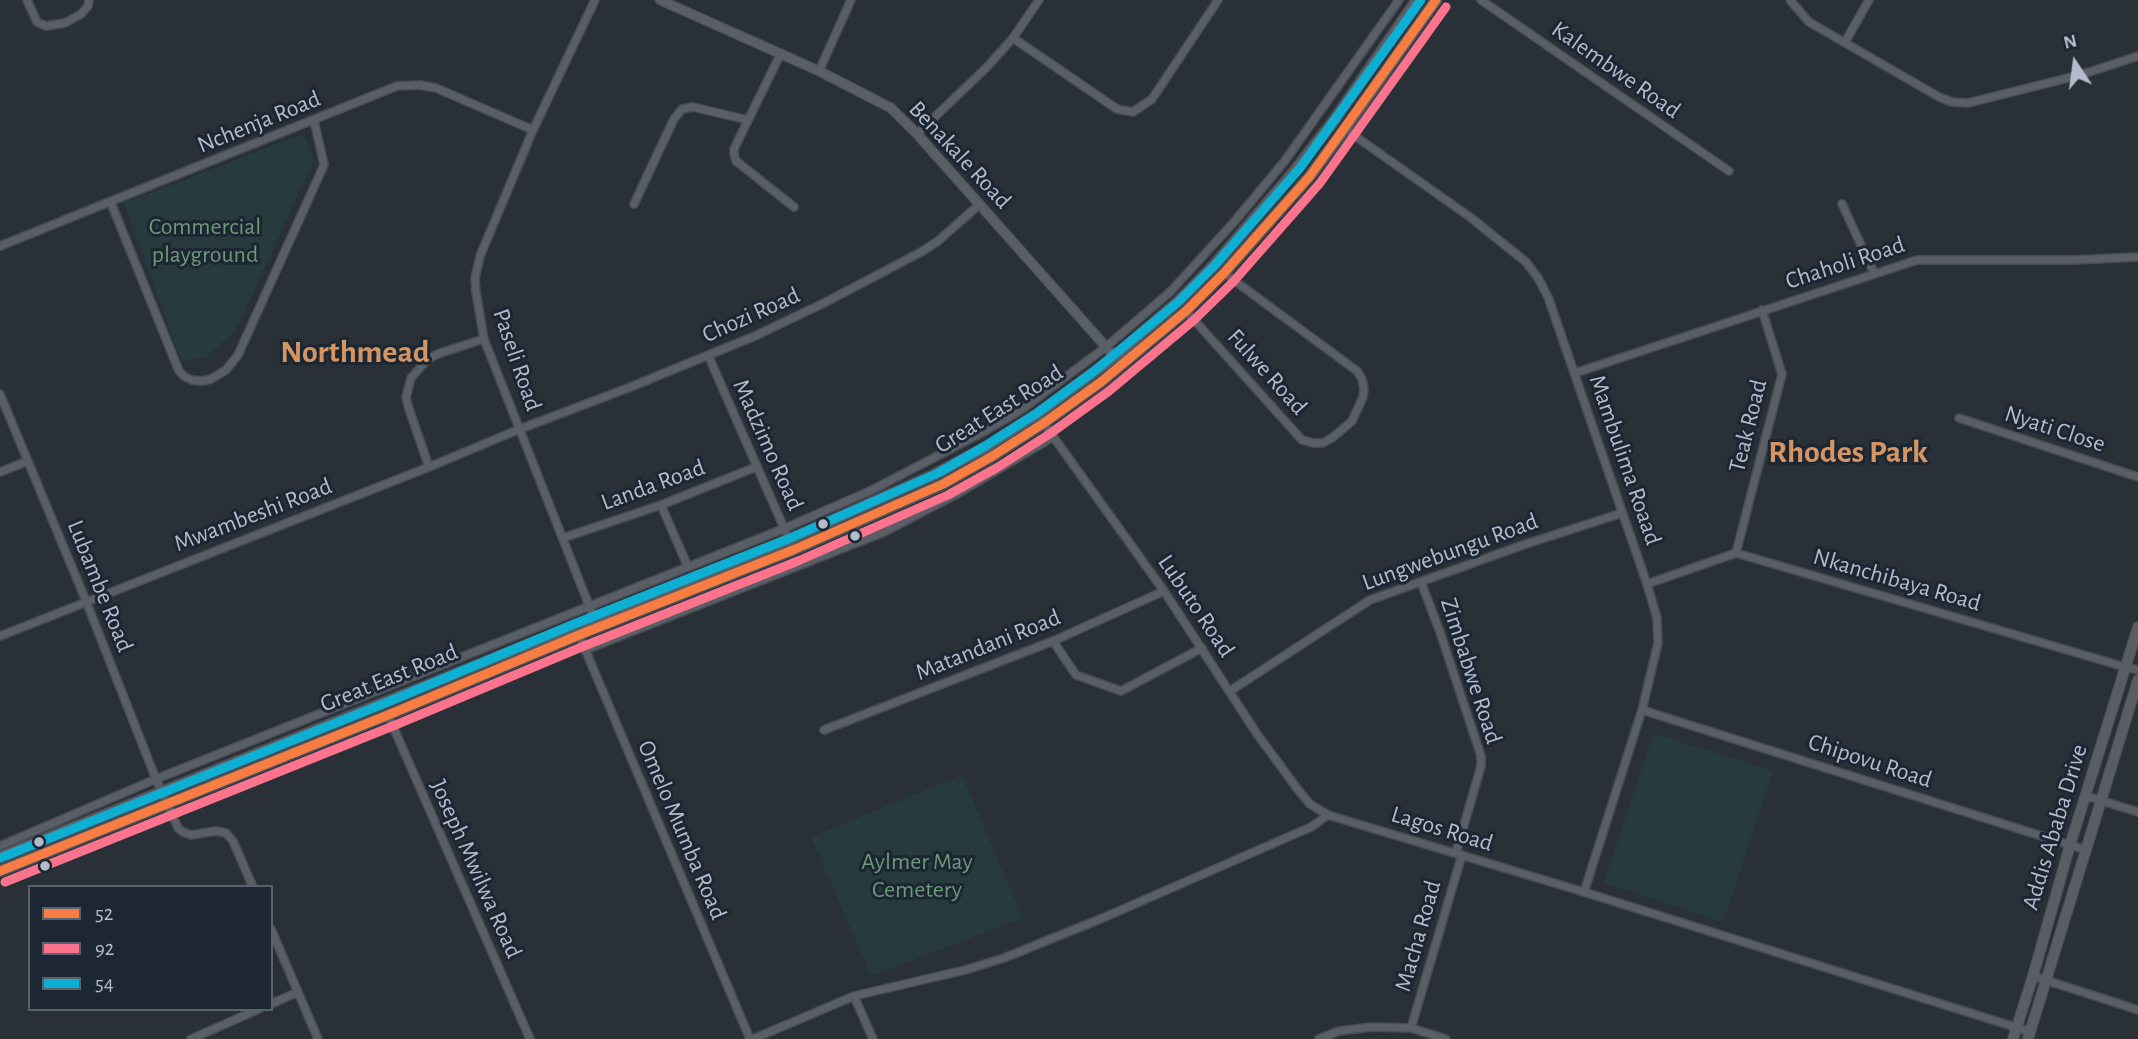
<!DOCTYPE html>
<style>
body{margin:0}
#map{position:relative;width:2138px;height:1039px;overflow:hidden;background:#2a3038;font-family:"Alegreya Sans",sans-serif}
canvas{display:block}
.legend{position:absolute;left:28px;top:885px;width:245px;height:126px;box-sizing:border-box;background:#1d2633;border:2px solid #59626f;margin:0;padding:9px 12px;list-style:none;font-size:21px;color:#b4bcc9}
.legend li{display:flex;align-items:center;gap:14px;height:35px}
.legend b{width:35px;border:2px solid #59626f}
.north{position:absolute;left:2040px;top:28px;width:70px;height:70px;-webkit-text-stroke:5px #1d2633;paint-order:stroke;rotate:347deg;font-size:19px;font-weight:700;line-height:28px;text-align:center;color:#b4bcc9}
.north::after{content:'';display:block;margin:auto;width:24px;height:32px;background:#b4bcc9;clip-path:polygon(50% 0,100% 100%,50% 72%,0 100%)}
</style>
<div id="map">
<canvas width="2138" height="1039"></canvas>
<ul class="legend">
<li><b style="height:9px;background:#f77d43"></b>52</li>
<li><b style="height:9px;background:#fc738d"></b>92</li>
<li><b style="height:9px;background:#0dafd3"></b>54</li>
</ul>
<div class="north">N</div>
</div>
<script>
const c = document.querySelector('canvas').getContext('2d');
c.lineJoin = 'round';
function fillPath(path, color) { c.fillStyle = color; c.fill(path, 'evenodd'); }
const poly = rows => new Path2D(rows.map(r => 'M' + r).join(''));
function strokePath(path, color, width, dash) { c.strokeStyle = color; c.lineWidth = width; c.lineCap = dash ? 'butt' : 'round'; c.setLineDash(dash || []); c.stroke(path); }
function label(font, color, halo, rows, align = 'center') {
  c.font = font + ' "Alegreya Sans",sans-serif'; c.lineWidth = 6; c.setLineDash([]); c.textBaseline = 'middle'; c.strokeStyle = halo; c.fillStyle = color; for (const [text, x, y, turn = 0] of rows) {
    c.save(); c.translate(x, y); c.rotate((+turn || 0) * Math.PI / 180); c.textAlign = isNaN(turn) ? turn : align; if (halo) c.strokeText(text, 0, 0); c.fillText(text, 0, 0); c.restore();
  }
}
const green = poly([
 [303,134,314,160,236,330,205,358,181,360,124,203],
 [1654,733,1773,771,1723,922,1604,883],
 [962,775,1023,918,871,976,811,837]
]);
const minor = poly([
 [27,0,37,22,46,26,65,23,81,14,88,6,89,0],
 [1481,0,1729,171],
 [1790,0,1809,22,1939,97,1952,102,1968,103,2080,75,2138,56],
 [1013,38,1117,109,1133,112,1152,99,1218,0],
 [1845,42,1869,0],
 [781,53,734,149,734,154,736,161,794,207],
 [819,71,851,0],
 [1345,129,1470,217,1526,262,1538,278,1548,297,1647,584,1657,618,1658,643,1642,710,1584,892],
 [917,134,987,67,1013,38,1039,0],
 [111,203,179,371,185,377,192,380,202,381,211,379,226,370,238,355,324,165,314,120],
 [634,204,674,119,682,109,693,107,748,120],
 [1842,204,1874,273],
 [0,246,397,86,420,85,436,88,533,130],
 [1186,311,1302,440,1313,443,1323,443,1332,438,1352,421,1363,397,1364,389,1362,379,1357,371,1224,273],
 [708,355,791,544],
 [1575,373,1917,260,2073,260,2138,257],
 [0,394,86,601,156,779,178,828,183,832,191,835,216,831,226,833,233,841,253,887],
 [1959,418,2138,477],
 [1042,421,1164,591,1257,734,1299,791,1310,804,1328,815],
 [429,467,408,406,406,397,411,378,428,359,440,353,484,339],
 [0,472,28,461],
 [661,505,688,567],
 [563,538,661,505,756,467],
 [1736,553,1782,374,1762,310],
 [1421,582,1440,632,1481,756,1481,766,1456,853],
 [1647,584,1736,553,2125,667,2138,670],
 [594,618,484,339,476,292,475,278,480,256,533,130,595,0],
 [579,635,750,1039],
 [0,636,429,467,520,429,628,388,755,336,824,303,921,252,938,241,980,204],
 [1053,641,1076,675,1121,691,1202,648],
 [585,650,884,532,957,494,1053,437],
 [1230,691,1370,600,1523,545,1622,513],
 [1642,710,2086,850],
 [388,715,530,1039],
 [824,730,1053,641,1164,591],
 [2086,796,2138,812],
 [0,846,156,779,783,529,872,490,985,431,1021,410,1106,347,1170,292,1234,222,1284,162,1399,0],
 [271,929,318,1039],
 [2033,976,2138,1010],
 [854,996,873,1039],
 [271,1004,298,992],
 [1411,1028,1462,855],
 [191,1039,259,1009],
 [753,1039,854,996,965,970,1004,958,1105,917,1311,827,1328,815,1584,892,2031,1032],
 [1319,1039,1339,1031,1372,1027,1411,1028,1446,1039]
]);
const tertiary = poly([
 [660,0,819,71,891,108,917,134,1115,357]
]);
const secondary = poly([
 [2013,1039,2033,976,2070,845,2138,627],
 [2028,1039,2138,680]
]);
const primary = poly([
 [0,857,789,540,934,475,985,448,1038,414,1115,357,1180,300,1216,263,1293,173,1335,119,1417,0],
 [0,871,388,715,579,635,793,550,943,484,991,457,1044,423,1101,382,1186,311,1224,273,1310,176,1345,129,1436,0]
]);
const bus1 = poly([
 [0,871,388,715,579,635,793,550,943,484,991,457,1044,423,1101,382,1186,311,1224,273,1310,176,1436,0]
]);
const bus2 = poly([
 [5,882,393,726,584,646,798,561,948,495,998,467,1051,433,1109,391,1194,320,1233,282,1320,183,1446,7]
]);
const bus3 = poly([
 [0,858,383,704,574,624,788,539,938,473,985,446,1037,413,1093,372,1178,302,1215,265,1300,168,1421,0]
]);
const markers = [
 [823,524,6,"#b4bcc9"],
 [855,536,6,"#b4bcc9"],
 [39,842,6,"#b4bcc9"],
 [45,866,6,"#b4bcc9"]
];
const streetNames = [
 ["Kalembwe Road",1616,70,35],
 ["Nchenja Road",259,122,-22],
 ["Benakale Road",960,155,47],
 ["Chaholi Road",1845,263,-18],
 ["Chozi Road",751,315,-24],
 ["Paseli Road",517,360,71],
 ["Fulwe Road",1267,372,48],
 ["Great East Road",999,409,-32],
 ["Teak Road",1748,426,-76],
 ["Nyati Close",2055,429,18],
 ["Madzimo Road",768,445,66],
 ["Mambulima Roaad",1625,460,71],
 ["Landa Road",653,485,-20],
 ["Mwambeshi Road",253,515,-21],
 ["Lungwebungu Road",1450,552,-20],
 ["Nkanchibaya Road",1897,580,16],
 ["Lubambe Road",100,586,68],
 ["Lubuto Road",1196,606,56],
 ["Matandani Road",988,645,-22],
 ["Zimbabwe Road",1471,671,72],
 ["Great East Road",389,678,-22],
 ["Chipovu Road",1870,761,18],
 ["Addis Ababa Drive",2055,827,-73],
 ["Lagos Road",1442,829,17],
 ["Omelo Mumba Road",682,830,67],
 ["Joseph Mwilwa Road",476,869,66],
 ["Macha Road",1418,936,-74]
];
const parkNames = [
 ["Commercial",205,227],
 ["playground",205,255],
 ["Aylmer May",917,862],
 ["Cemetery",917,890]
];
const districtNames = [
 ["Northmead",355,352],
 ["Rhodes Park",1848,452]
];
fillPath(green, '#273a3e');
strokePath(minor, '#484c53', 10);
strokePath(tertiary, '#484c53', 11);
strokePath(secondary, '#484c53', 12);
strokePath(primary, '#484c55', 13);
strokePath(minor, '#5a5e66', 7);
strokePath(tertiary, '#5a5e66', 9);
strokePath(secondary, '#595d64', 10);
strokePath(primary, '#5c6168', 10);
strokePath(bus1, '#f77d43', 9);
strokePath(bus2, '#fc738d', 9);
strokePath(bus3, '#0dafd3', 9);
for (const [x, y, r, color] of markers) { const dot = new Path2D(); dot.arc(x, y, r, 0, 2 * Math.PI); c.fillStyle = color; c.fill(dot); strokePath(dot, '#1d2633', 2.5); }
label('24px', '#b4bcc9', '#1d2633', streetNames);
label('24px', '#6b9a76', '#1d2633', parkNames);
label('bold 32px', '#d59563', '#1d2633', districtNames);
</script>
